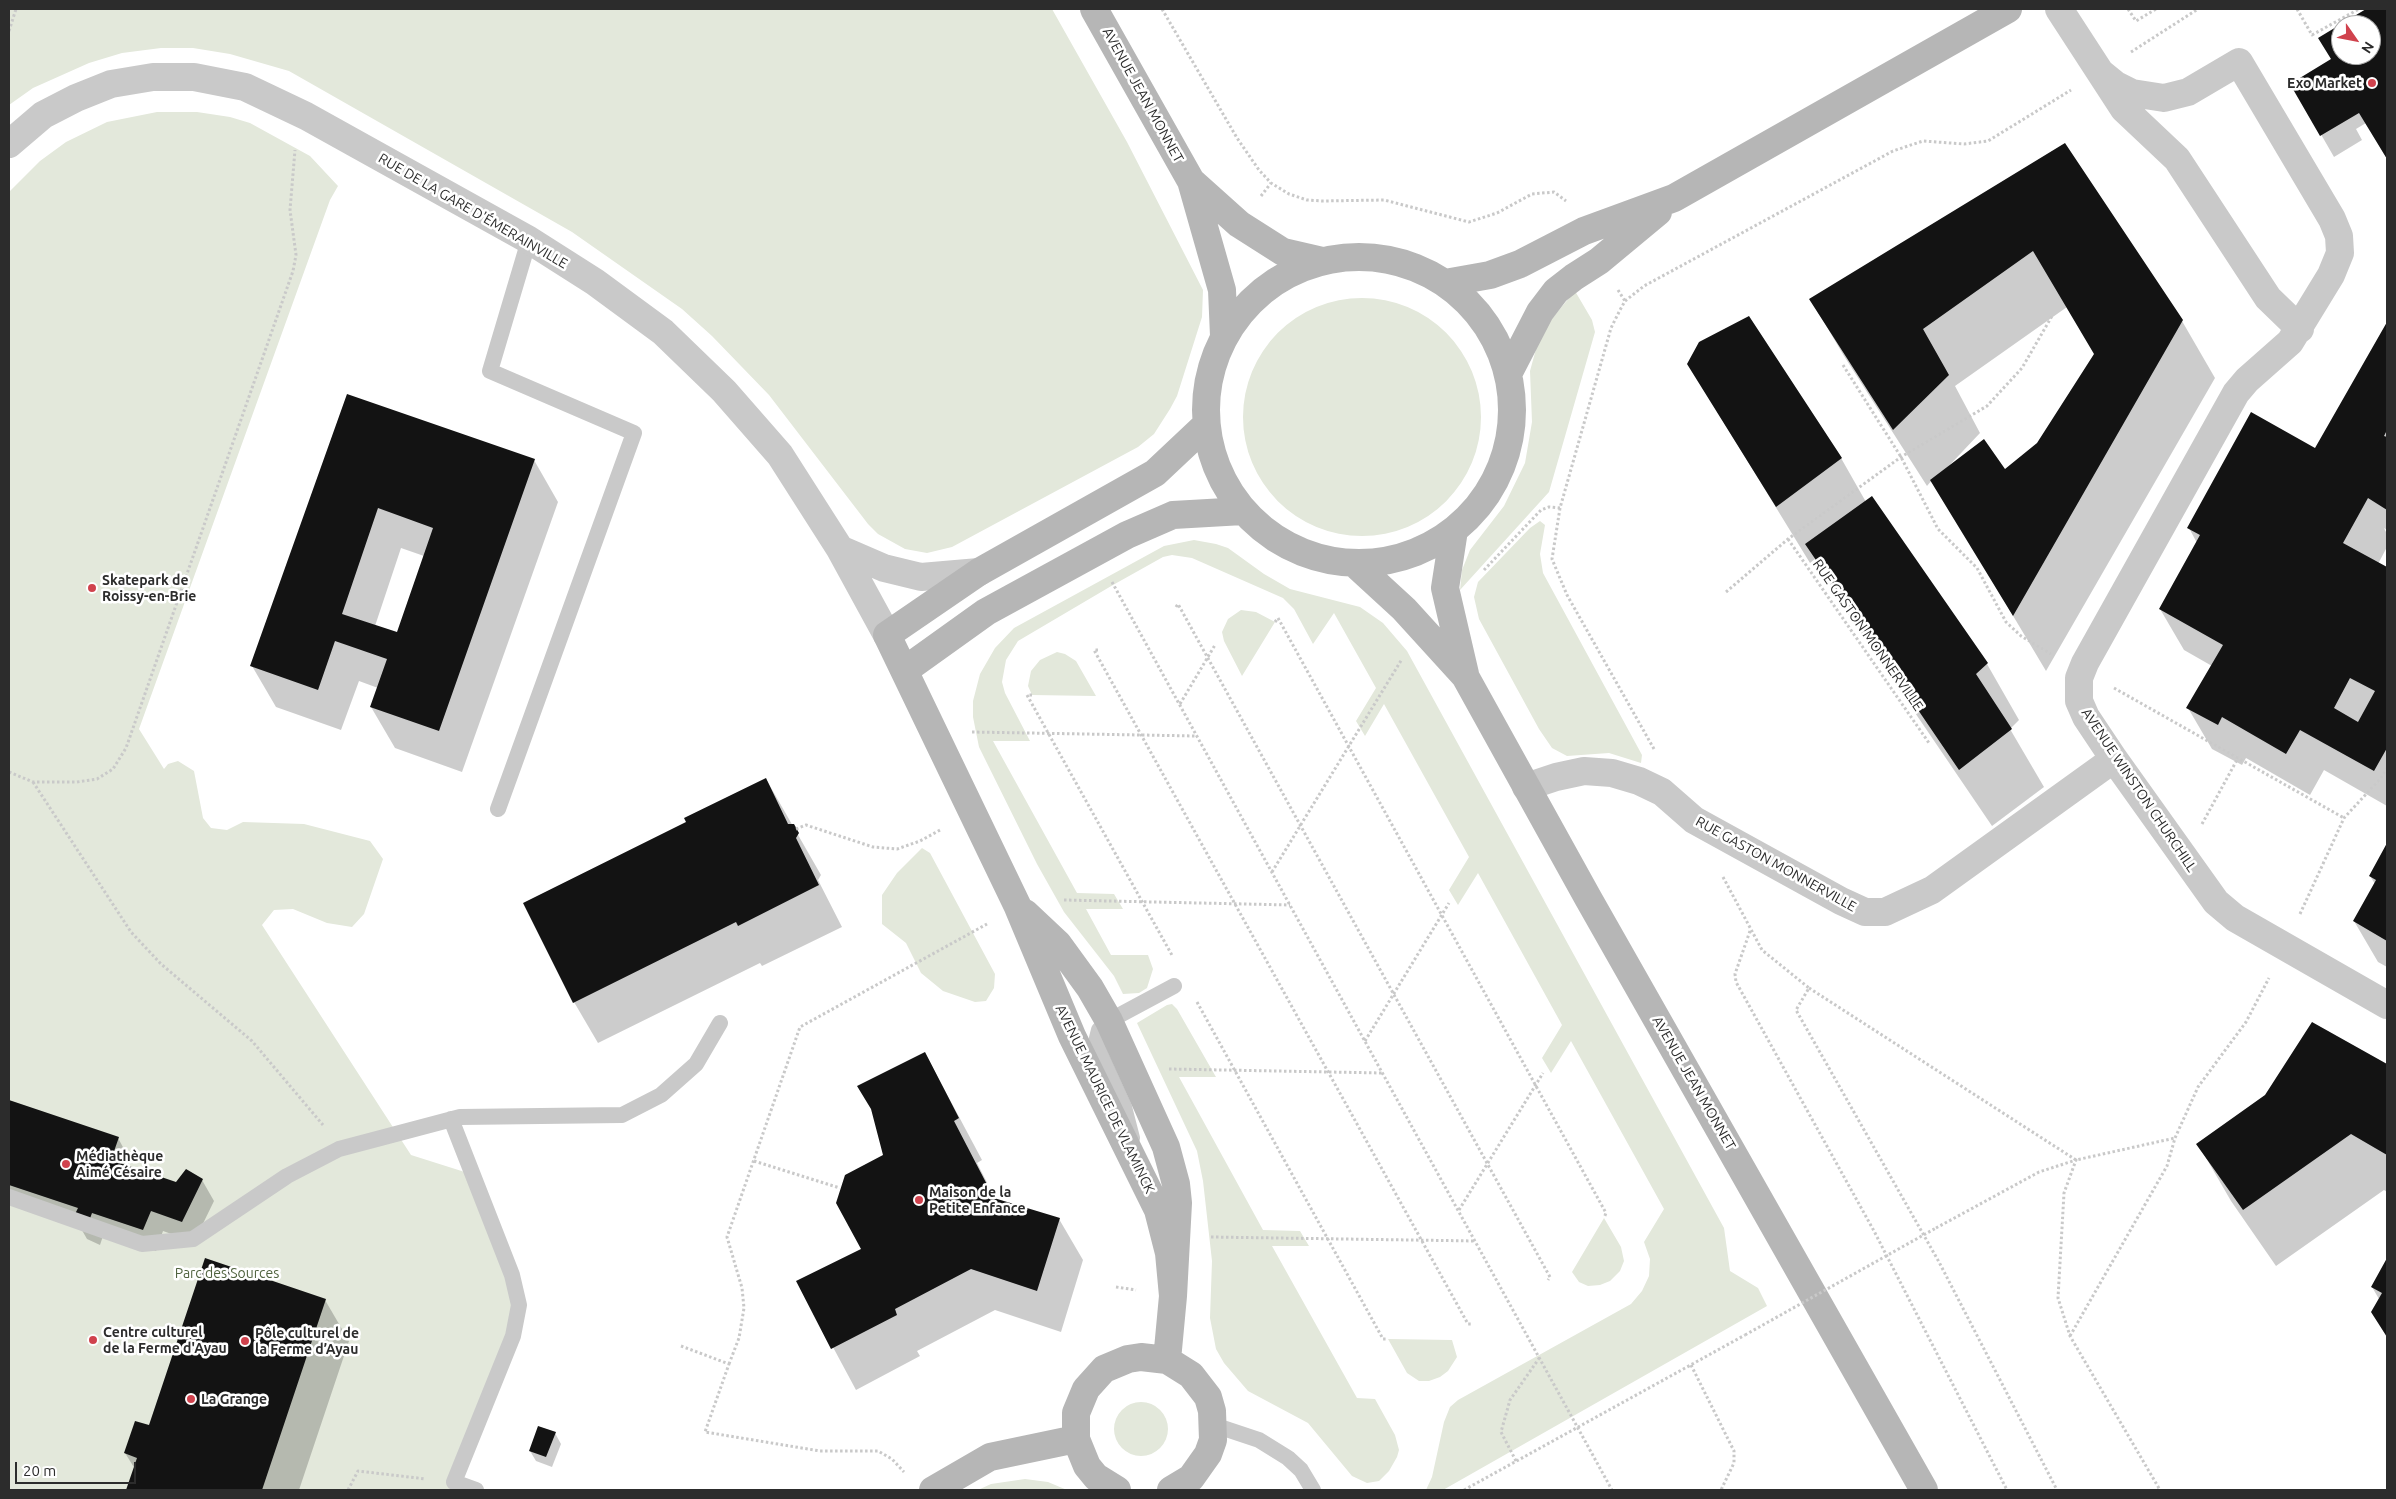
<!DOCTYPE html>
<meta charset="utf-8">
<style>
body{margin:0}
#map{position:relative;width:2396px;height:1499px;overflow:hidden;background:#fff;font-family:Ubuntu,sans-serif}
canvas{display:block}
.frame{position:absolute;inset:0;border:10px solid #2c2c2c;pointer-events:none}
.north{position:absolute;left:2331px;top:15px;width:50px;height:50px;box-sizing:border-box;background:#fff;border:1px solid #ababab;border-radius:50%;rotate:123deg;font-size:14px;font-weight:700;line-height:20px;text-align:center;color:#2c2c2c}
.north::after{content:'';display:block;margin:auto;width:18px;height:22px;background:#d0424d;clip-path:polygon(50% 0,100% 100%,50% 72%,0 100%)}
.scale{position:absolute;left:15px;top:1462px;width:121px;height:22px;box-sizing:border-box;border:2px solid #2c2c2c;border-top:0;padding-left:6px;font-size:15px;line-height:18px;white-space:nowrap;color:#2c2c2c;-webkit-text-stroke:4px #fff;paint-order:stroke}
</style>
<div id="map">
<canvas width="2396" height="1499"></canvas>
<div class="frame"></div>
<div class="north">N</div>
<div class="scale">20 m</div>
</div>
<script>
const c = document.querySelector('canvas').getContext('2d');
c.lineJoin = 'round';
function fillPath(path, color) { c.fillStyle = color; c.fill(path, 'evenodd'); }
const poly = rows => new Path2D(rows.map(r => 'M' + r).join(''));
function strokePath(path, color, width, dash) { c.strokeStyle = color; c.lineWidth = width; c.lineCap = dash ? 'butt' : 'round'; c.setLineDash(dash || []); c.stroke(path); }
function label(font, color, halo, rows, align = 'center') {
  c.font = font + ' Ubuntu,sans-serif'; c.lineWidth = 5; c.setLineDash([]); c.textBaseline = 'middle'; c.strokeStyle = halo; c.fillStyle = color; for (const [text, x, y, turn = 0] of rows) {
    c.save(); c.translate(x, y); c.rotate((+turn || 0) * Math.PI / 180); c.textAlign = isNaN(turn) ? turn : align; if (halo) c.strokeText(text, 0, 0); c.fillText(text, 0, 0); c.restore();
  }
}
const green = poly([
 [9,9,1052,9,1127,142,1203,290,1202,317,1177,396,1170,409,1154,434,1138,447,952,547,927,553,905,549,878,534,868,524,769,395,712,336,682,309,572,232,289,71,230,54,193,48,161,48,122,53,89,63,33,88,9,105],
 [157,112,197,112,230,117,250,123,310,156,338,186,330,200,139,729,164,769,168,764,178,761,194,771,203,818,211,828,227,830,243,822,304,824,370,841,383,859,364,914,352,927,327,923,293,909,274,910,262,925,411,1155,471,1174,512,1275,513,1336,450,1490,9,1490,9,192,40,161,66,142,107,122],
 [1575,291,1592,320,1595,332,1549,492,1460,590,1462,570,1470,550,1504,506,1525,463,1532,422,1530,371,1539,338,1548,323],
 '1243 417a119 119 0 1 1 238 0a119 119 0 1 1-238 0Z',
 [1540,521,1545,525,1540,554,1543,573,1642,755,1641,763,1609,753,1567,756,1552,748,1539,729,1479,619,1474,597,1478,582,1530,528],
 [1194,540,1216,544,1228,548,1264,574,1290,589,1360,607,1383,623,1407,651,1724,1228,1730,1271,1758,1288,1767,1306,1443,1490,1426,1490,1432,1477,1444,1422,1450,1407,1458,1400,1631,1304,1642,1291,1649,1276,1650,1259,1644,1242,1664,1209,1571,1041,1551,1073,1542,1058,1562,1025,1478,873,1458,905,1449,890,1469,857,1384,704,1365,736,1356,721,1376,688,1334,613,1313,644,1294,609,1283,598,1192,558,1172,555,1163,557,1113,585,1018,641,1006,660,1002,682,1005,693,1030,741,993,741,1077,893,1114,894,1123,909,1086,909,1111,955,1148,955,1153,969,1147,988,1139,993,1123,994,1114,976,1064,912,1037,864,979,747,973,717,973,701,980,674,995,648,1014,628,1164,546],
 [1241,610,1256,612,1275,622,1242,676,1224,641,1222,632,1228,619],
 [1057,652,1065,654,1076,661,1096,696,1032,695,1028,686,1031,671,1040,660],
 [922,848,930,853,995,974,994,988,986,1001,975,1002,943,991,921,973,906,943,882,924,882,895,897,873],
 [1172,1004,1177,1009,1216,1077,1179,1077,1263,1230,1300,1231,1309,1246,1272,1246,1357,1398,1375,1399,1395,1435,1399,1450,1397,1457,1389,1471,1379,1481,1367,1483,1352,1476,1308,1423,1248,1391,1224,1363,1216,1349,1210,1318,1212,1261,1203,1181,1197,1151,1137,1023,1167,1005],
 [1604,1218,1621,1247,1624,1261,1620,1271,1610,1281,1600,1285,1588,1286,1579,1282,1572,1272],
 [1388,1339,1452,1340,1457,1357,1448,1371,1440,1377,1429,1381,1419,1381,1407,1373],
 '1114 1429a27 27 0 1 1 54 0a27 27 0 1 1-54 0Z',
 [1025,1479,1048,1482,1067,1490,978,1490,991,1484]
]);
const shadow = poly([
 [2368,9,2387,9,2387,159,2366,123,2356,129,2362,140,2334,157,2292,84,2332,60,2320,38,2341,26,2341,52,2339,53,2348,68,2343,55,2371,55,2371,25,2342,25],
 [2064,144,2182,321,2215,378,2046,671,1932,480,1927,486,1844,356,1811,300],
 [2067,307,2095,354,2038,444,2005,470,1945,470,1980,433,1955,386],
 [2387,323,2387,530,2384,528,2387,534,2387,547,2378,564,2387,569,2387,806,2324,770,2310,795,2246,758,2242,765,2212,749,2188,708,2212,666,2184,650,2160,609,2197,543,2189,528,2315,450],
 [1688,364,1841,458,1866,502,1987,664,2019,720,2010,729,2044,787,1992,826,1839,601,1815,559,1810,563],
 [347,395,534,460,558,502,462,772,395,748,371,707,378,688,359,681,341,730,276,707,252,666],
 [401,548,424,556,398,634,375,626],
 [766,779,821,875,818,880,842,927,762,966,760,963,598,1043,574,1002,688,823],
 [2387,845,2387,967,2378,962,2354,921,2375,884,2370,876],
 [2312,1024,2387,1066,2387,1192,2384,1190,2276,1266,2231,1201,2198,1144,2266,1096],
 [925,1053,982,1160,977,1163,996,1200,1059,1219,1083,1260,1061,1332,995,1310,917,1351,920,1356,856,1390,798,1282,862,1249,884,1156],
 [9,1101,118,1138,130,1160,128,1167,176,1183,202,1180,214,1201,194,1242,163,1231,156,1251,104,1233,100,1245,87,1239,79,1225,9,1201],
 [2387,1261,2387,1338,2373,1312,2379,1299,2372,1287],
 [325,1300,349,1341,299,1490,128,1490,135,1469,125,1453,149,1427],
 [555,1433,561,1444,552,1467,536,1461,530,1451]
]);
const building = poly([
 [2366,9,2387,9,2387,159,2359,113,2320,136,2290,84,2331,59,2318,38],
 [2341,25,2371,25,2371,55,2341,55,2334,42,2341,38],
 [2065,143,2183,320,2013,616,1930,480,1984,439,2005,469,2037,443,2094,354,2033,251,1923,329,1949,375,1893,430,1809,299],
 [1749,316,1842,458,1776,507,1687,364,1699,342],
 [2387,322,2387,430,2384,436,2387,437,2387,510,2368,498,2343,543,2387,567,2387,748,2374,771,2300,730,2286,754,2222,717,2218,725,2186,708,2223,645,2159,609,2200,535,2187,528,2251,412,2315,448],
 [2350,678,2375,691,2358,722,2334,708],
 [347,394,535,459,439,731,370,707,387,659,335,641,318,690,250,666],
 [378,508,433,528,397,632,342,614],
 [1872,496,1988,663,1976,674,2012,729,1959,770,1805,544],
 [766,778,788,824,794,824,799,833,796,838,819,885,738,926,736,922,573,1003,523,903,686,822,684,818],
 [2387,843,2387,941,2353,921,2376,880,2369,876],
 [2312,1022,2387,1064,2387,1155,2351,1134,2243,1210,2196,1144,2265,1095],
 [925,1052,959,1118,954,1121,994,1198,1060,1218,1037,1291,971,1269,895,1309,897,1315,831,1349,796,1281,861,1249,836,1203,845,1175,883,1155,871,1109,857,1086],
 [9,1100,119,1137,111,1160,176,1182,186,1169,203,1179,182,1222,151,1211,143,1230,92,1213,88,1224,73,1218,78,1208,9,1185],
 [205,1258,326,1299,262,1490,126,1490,137,1458,124,1453,135,1421,149,1425],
 [2387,1258,2387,1337,2371,1312,2382,1293,2371,1287],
 [538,1426,556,1432,546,1457,529,1451]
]);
const path = poly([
 [1162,9,1237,138,1259,170,1271,183,1289,194,1307,200,1322,201,1384,200,1469,222,1497,213,1532,194,1554,192,1566,201],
 [2128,9,2136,21,2156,9],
 [2297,9,2312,35,2359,9],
 [9,31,16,9],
 [2131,52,2198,9],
 [1261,196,1271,183],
 [1618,290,1625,301],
 [1843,365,1901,457,1938,529,1977,568,2006,622,2021,636,2051,654],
 [1788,539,1929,743],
 [1484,570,1541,510,1549,507,1560,508],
 [1112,582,1612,1490],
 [1726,592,1788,539,1901,457,1987,406,2022,368,2052,316],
 [1176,607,1178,604,1550,1277,1548,1280],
 [1275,622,1278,618,1606,1213,1604,1218],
 [1098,650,1094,650,1468,1324,1472,1324],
 [2114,688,2344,818],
 [1032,695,1027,695,1173,957],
 [1180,704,1215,645],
 [972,732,1196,736],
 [1654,749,1567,595,1552,559,1560,508,1611,328,1620,310,1625,301,1644,286,1893,151,1923,141,1964,144,1988,141,2071,90],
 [9,772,33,782,77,782,97,779,113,769,126,748,293,271,296,255,290,210,295,150],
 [33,782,131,932,161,964,252,1041,323,1125],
 [2202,824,2238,758],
 [796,829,806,825,873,847,897,849,920,841,942,829],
 [1272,872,1402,659],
 [1723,877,1762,950,1809,988,1796,1010,1939,1262,2057,1490],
 [1064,900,1290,905],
 [2300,914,2344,818,2381,778,2387,768],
 [1750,931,1735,974,1736,982,1874,1231,2007,1490],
 [1809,988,2076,1160,2175,1138],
 [1197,1002,1383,1339,1388,1339],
 [1365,1041,1449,903],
 [1169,1069,1383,1073],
 [754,1161,840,1188],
 [1459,1210,1543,1073],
 [1936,1228,2039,1172,2076,1160,2064,1193,2058,1298,2070,1336,2160,1490],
 [1211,1237,1476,1241],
 [1116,1287,1136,1290],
 [2070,1336,2167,1166,2175,1138,2198,1087,2246,1022,2269,978],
 [681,1346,729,1364,705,1432,820,1451,878,1451,892,1459,904,1472],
 [729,1364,739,1338,744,1308,742,1288,727,1237,800,1027,987,924],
 [1691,1365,1734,1451,1734,1463,1721,1490],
 [1516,1461,1501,1432,1510,1400,1540,1357],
 [348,1490,358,1471,426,1479],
 [1464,1490,1745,1335]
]);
const lane = poly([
 [498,809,634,433,490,371,529,240],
 [451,1119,512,1275,519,1305,513,1336,454,1482,476,1490],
 [1132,1138,1124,1107,1099,1051,1097,1038,1099,1030,1105,1023,1174,986],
 [9,1197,142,1244,193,1239,287,1176,339,1149,460,1117,622,1115,661,1095,696,1064,720,1023],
 [1214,1425,1259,1440,1288,1458,1301,1470,1313,1490]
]);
const street = poly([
 [2059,9,2124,109,2177,159,2268,298,2300,329],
 [2100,72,2116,85,2132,93,2164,98,2188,92,2239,62,2332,219,2339,236,2340,253,2331,275,2290,342,2247,380,2236,393,2085,663,2079,678,2079,701,2086,717,2114,759,2216,902,2235,918,2387,1005],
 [9,144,43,115,76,98,111,84,153,77,194,77,245,87,306,116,529,240,595,282,663,332,724,391,780,455,840,549,887,635],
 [840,549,884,568,921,577,979,572],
 [1526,787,1556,777,1584,771,1612,773,1639,781,1662,792,1694,820,1841,901,1865,912,1885,912,1932,890,2114,759]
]);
const secondary = poly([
 [1094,9,1191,181,1222,290,1224,336],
 [1191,181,1239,224,1283,252,1322,261],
 '1206 410a153 153 0 1 1 306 0a153 153 0 1 1-306 0Z',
 [1445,283,1490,275,1520,264,1584,231,1674,198,2008,9],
 [1508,374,1540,312,1556,291,1574,277,1599,261,1658,212],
 [1454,530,1445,588,1465,674],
 [1355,564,1404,609,1465,676,1588,898,1924,1490],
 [905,670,986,612,1127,535,1173,515,1243,511],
 [1025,913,1058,944,1090,988,1109,1021,1166,1147,1176,1184,1178,1203,1173,1296,1167,1360],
 [1173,1296,1169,1253,1158,1210,1072,1036,1018,907,887,635,979,572,1155,473,1206,425],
 [933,1490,990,1457,1076,1439],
 [1117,1490,1096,1477,1087,1466,1076,1439,1076,1413,1086,1389,1104,1369,1128,1359,1141,1357,1167,1360,1191,1375,1208,1397,1212,1411,1213,1440,1208,1454,1191,1478,1171,1490]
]);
const pathBridge = poly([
 [1745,1335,1936,1228]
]);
const markers = [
 [2372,83,5,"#d0424d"],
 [92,588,5,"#d0424d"],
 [66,1164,5,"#d0424d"],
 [919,1200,5,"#d0424d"],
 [93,1340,5,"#d0424d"],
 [245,1341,5,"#d0424d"],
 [191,1399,5,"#d0424d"]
];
const poiNames = [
 ["Exo Market",2362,83,"right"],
 ["Skatepark de",102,580],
 ["Roissy-en-Brie",102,596],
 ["Médiathèque",76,1156],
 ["Aimé Césaire",76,1172],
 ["Maison de la",929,1192],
 ["Petite Enfance",929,1208],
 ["Centre culturel",103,1332],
 ["de la Ferme d'Ayau",103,1348],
 ["Pôle culturel de",255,1333],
 ["la Ferme d’Ayau",255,1349],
 ["La Grange",201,1399]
];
const streetNames = [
 ["AVENUE JEAN MONNET",1143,95,61],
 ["RUE DE LA GARE D'ÉMERAINVILLE",473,211,30],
 ["RUE GASTON MONNERVILLE",1868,635,55],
 ["AVENUE WINSTON CHURCHILL",2139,790,56],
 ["RUE GASTON MONNERVILLE",1776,864,29],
 ["AVENUE JEAN MONNET",1694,1083,60],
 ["AVENUE MAURICE DE VLAMINCK",1105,1099,64]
];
const parkNames = [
 ["Parc des Sources",227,1273]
];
fillPath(green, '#e3e8db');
fillPath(shadow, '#0003');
fillPath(building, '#131313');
strokePath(path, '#c9c9c9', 3, [2.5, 2.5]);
strokePath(lane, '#c9c9c9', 16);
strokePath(street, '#c9c9c9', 28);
strokePath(secondary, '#b6b6b6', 28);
strokePath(pathBridge, '#c9c9c9', 3, [2.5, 2.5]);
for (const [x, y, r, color] of markers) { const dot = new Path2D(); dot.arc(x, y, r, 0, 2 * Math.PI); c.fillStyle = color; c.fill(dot); strokePath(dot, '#fff', 2); }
label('bold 14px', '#2c2c2c', '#fff', poiNames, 'left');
label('14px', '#2c2c2c', '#fff', streetNames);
label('14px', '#50633f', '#fff', parkNames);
</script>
